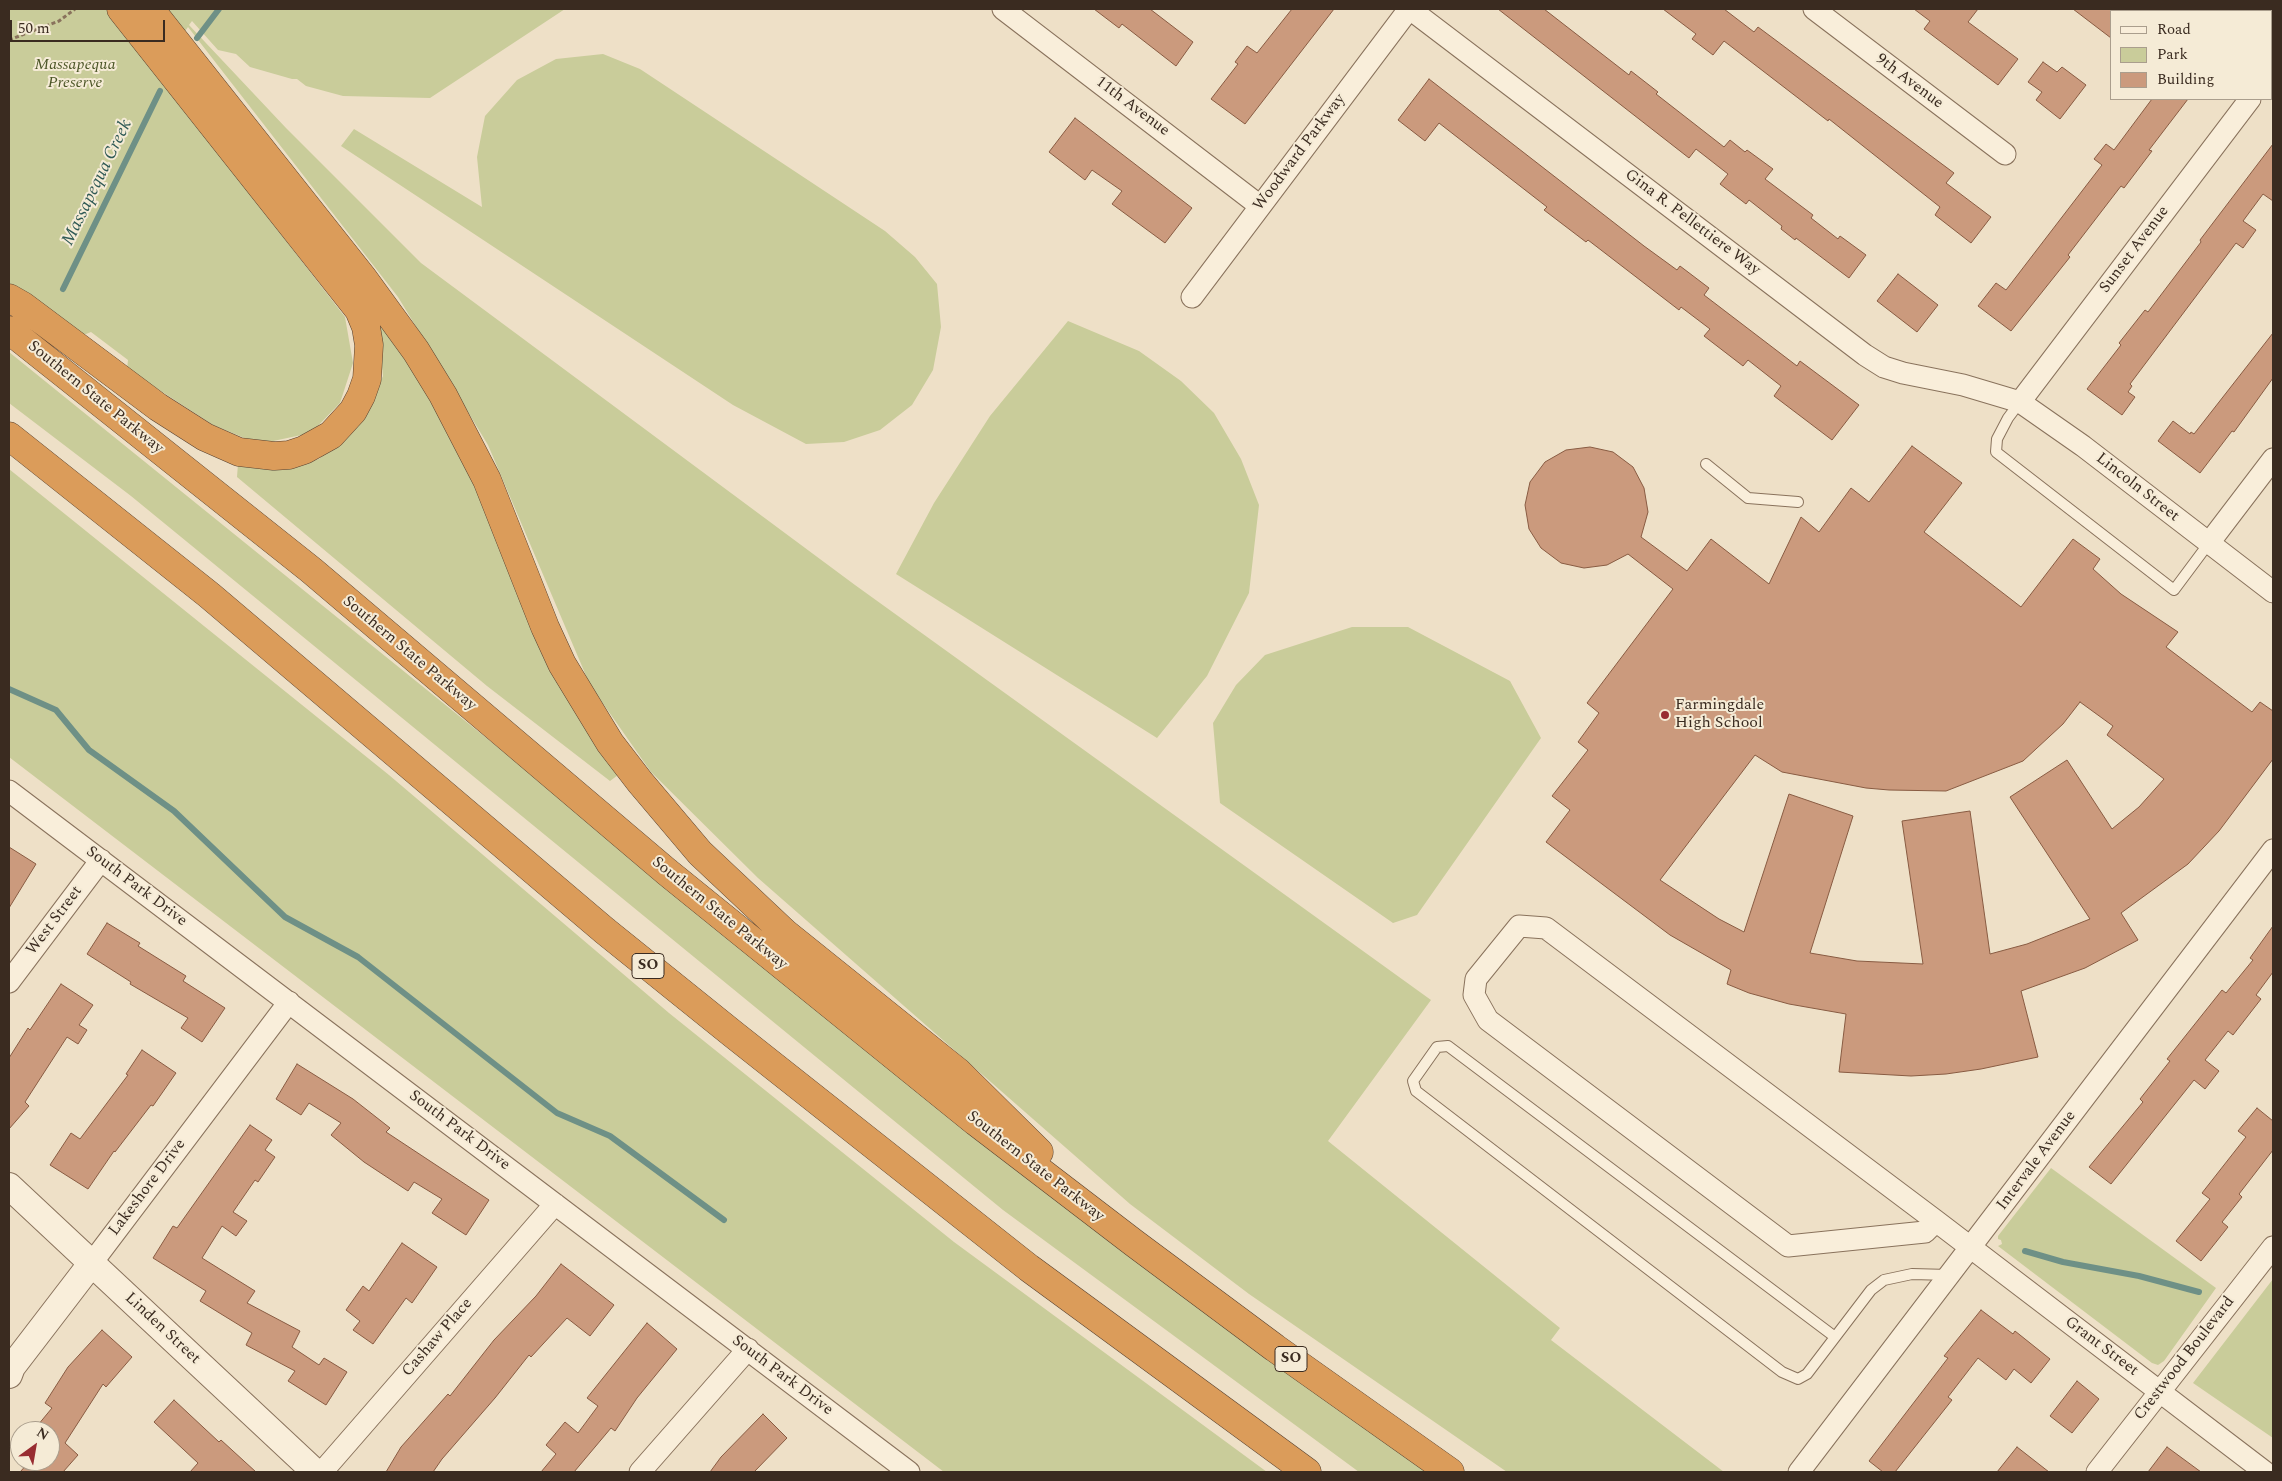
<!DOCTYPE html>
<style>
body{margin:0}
#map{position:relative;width:2282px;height:1481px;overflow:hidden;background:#eee0c7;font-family:Spectral,serif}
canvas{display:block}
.frame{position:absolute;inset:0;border:10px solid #3a2b20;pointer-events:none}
.legend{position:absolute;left:2110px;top:10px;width:162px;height:90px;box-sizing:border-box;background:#f5ebd6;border:1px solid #aa9e8d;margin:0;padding:6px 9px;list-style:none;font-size:15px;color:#3a2b20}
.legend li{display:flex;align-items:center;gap:10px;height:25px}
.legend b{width:25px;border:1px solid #aa9e8d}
.north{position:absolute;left:10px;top:1421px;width:50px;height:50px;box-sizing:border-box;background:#f5ebd6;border:1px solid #aa9e8d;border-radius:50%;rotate:32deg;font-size:14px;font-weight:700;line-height:20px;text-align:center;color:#3a2b20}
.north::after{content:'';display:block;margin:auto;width:18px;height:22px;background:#982d32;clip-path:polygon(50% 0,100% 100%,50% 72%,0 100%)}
.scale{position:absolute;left:10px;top:20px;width:155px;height:22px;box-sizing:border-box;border:2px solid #3a2b20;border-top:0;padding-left:6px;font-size:15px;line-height:18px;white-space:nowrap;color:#3a2b20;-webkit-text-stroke:4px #f5ebd6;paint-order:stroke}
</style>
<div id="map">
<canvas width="2282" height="1481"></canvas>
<div class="frame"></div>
<ul class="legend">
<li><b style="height:6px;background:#f9eeda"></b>Road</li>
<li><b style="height:14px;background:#c9cc9a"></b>Park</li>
<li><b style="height:14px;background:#cb9a7d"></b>Building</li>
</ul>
<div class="north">N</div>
<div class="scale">50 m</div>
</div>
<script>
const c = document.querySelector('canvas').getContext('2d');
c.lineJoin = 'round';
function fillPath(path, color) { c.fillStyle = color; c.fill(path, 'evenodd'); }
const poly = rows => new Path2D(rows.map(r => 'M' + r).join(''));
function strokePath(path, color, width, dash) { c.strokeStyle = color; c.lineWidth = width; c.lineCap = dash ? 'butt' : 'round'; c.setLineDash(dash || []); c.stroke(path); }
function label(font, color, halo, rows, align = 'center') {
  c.font = font + ' Spectral,serif'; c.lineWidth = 4; c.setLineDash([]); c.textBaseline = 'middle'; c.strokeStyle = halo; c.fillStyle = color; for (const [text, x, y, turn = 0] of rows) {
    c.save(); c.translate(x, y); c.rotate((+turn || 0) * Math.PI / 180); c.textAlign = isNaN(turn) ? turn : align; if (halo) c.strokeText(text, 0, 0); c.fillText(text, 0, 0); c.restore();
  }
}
const green = poly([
 [9,9,565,9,430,98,343,96,306,86,297,79,292,79,250,67,236,54,218,50,192,21,189,25,286,128,421,263,855,585,1431,1000,1328,1141,1560,1328,1551,1340,1724,1472,1507,1472,1249,1294,1130,1204,758,878,651,772,590,685,488,445,398,297,188,27,156,73,345,317,353,363,340,403,311,433,259,444,213,425,127,369,128,360,91,332,81,336,10,284,9,285],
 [603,54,640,69,885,231,915,257,937,284,941,327,933,370,912,405,880,430,844,442,806,444,733,405,341,146,354,129,482,207,477,157,485,116,517,80,556,59],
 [370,304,398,346,446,427,618,775,610,781,487,686,237,477,238,464,275,470,319,459,359,424,383,376,379,341],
 [1068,321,1139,351,1181,381,1214,413,1241,459,1259,505,1249,593,1207,676,1157,738,896,574,934,503,990,416],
 [9,352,986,1142,1434,1472,1359,1472,1003,1210,131,496,9,403],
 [9,469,389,775,669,1013,954,1242,1267,1472,944,1472,9,757],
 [1352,627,1408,627,1510,681,1541,738,1417,915,1393,923,1220,803,1213,723,1236,685,1265,655],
 [2051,1168,2216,1288,2164,1361,2158,1365,2152,1363,1998,1246,2002,1244,2001,1240,1998,1239,1998,1236],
 [2273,1279,2273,1438,2193,1383]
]);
const stream = poly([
 [197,38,219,9],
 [63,289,160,91],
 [9,689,56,710,89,750,174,811,285,917,358,957,557,1113,610,1136,724,1220],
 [2025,1251,2063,1262,2139,1276,2199,1292]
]);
const building = poly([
 [1094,9,1150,9,1193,42,1176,66,1122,24,1119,28,1094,9],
 [1292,9,1334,9,1245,124,1211,99,1238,64,1235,62,1247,46,1257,53,1292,9],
 [1498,9,1544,9,1629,75,1631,71,1658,92,1656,94,1724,147,1730,140,1745,152,1747,150,1773,169,1765,179,1813,215,1811,218,1838,239,1840,236,1866,255,1849,278,1796,238,1795,240,1781,229,1782,226,1749,200,1746,204,1720,184,1728,174,1696,149,1689,158,1498,9],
 [1663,9,1724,9,1754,32,1758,27,1954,173,1946,183,1991,217,1971,243,1935,215,1940,207,1829,119,1828,121,1724,41,1713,55,1692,39,1696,34,1663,9],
 [1914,9,1978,9,1968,22,2018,59,1998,85,1924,29,1930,21,1914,9],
 [2073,9,2111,9,2111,38,2073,9],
 [2043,62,2057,72,2062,67,2086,85,2060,119,2036,100,2042,92,2028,82,2043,62],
 [1429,79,1644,246,1677,270,1680,266,1709,288,1704,295,1759,337,1797,366,1800,361,1859,405,1832,440,1774,396,1781,386,1748,360,1743,366,1704,336,1710,329,1681,307,1679,310,1588,240,1586,242,1544,210,1547,207,1439,123,1425,141,1398,120,1429,79],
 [2152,99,2188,99,2149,150,2152,151,2124,188,2121,186,2068,255,2070,257,2011,331,1978,306,1996,283,2006,290,2102,165,2094,159,2106,144,2114,150,2152,99],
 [1075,118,1192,208,1165,243,1112,204,1122,191,1092,170,1085,180,1049,152,1075,118],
 [2273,144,2273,201,2263,194,2243,221,2256,230,2243,248,2236,243,2130,384,2132,386,2128,392,2135,397,2122,415,2087,389,2121,345,2119,343,2145,310,2148,312,2201,242,2200,240,2273,144],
 [1898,274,1938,305,1917,332,1877,301,1898,274],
 [2273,333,2273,378,2234,432,2232,431,2200,473,2158,441,2173,421,2190,434,2191,432,2194,434,2273,333],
 [1912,446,1962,483,1924,532,2021,607,2073,539,2100,559,2093,569,2121,594,2178,632,2166,647,2252,712,2260,702,2273,711,2273,759,2219,831,2188,864,2121,913,2138,940,2085,968,2021,991,2038,1057,1981,1069,1946,1074,1911,1076,1839,1072,1846,1014,1789,1004,1749,993,1727,984,1731,970,1670,935,1546,842,1570,810,1552,796,1588,750,1578,742,1599,713,1587,703,1673,589,1628,554,1607,565,1584,568,1561,563,1541,548,1529,529,1525,505,1530,482,1545,462,1566,450,1590,447,1613,452,1633,467,1644,488,1648,512,1641,537,1687,571,1711,539,1769,584,1801,517,1819,532,1851,488,1869,502,1912,446],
 [2080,702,2113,726,2107,735,2164,779,2139,807,2112,829,2067,760,2010,797,2090,919,2027,944,1990,954,1970,811,1902,821,1923,964,1857,961,1810,953,1853,816,1789,794,1744,932,1719,919,1660,880,1755,755,1782,772,1866,788,1889,790,1946,791,2023,761,2063,724,2080,702],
 [9,847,36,864,9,908,9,847],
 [107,923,140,943,138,946,186,976,183,981,225,1008,202,1042,181,1028,188,1018,130,984,131,982,87,954,107,923],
 [2273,926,2273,972,2256,995,2261,999,2233,1035,2228,1031,2205,1060,2219,1071,2205,1089,2194,1080,2111,1184,2089,1167,2143,1102,2140,1099,2170,1061,2167,1059,2222,990,2226,993,2253,960,2250,958,2273,926],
 [61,984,93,1005,79,1025,87,1030,78,1044,67,1037,25,1102,29,1106,9,1129,9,1058,28,1028,30,1030,61,984],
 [142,1050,176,1073,153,1106,151,1105,115,1152,114,1151,88,1189,50,1165,71,1133,80,1139,128,1075,126,1074,142,1050],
 [297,1064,353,1099,390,1128,386,1132,489,1200,466,1235,432,1213,442,1199,414,1182,408,1191,364,1162,331,1135,341,1123,309,1103,301,1115,276,1099,297,1064],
 [2257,1108,2273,1121,2273,1150,2239,1194,2242,1197,2222,1222,2228,1227,2201,1261,2176,1241,2210,1199,2202,1193,2246,1137,2238,1131,2257,1108],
 [250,1125,272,1140,265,1150,275,1157,258,1182,255,1180,233,1212,247,1221,236,1236,222,1226,202,1258,255,1291,247,1303,300,1331,292,1347,319,1365,324,1358,347,1372,326,1405,288,1381,295,1371,246,1345,252,1333,200,1301,206,1291,153,1258,173,1226,177,1228,250,1125],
 [402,1243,437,1267,412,1303,406,1298,373,1344,353,1330,360,1321,346,1310,363,1286,369,1291,402,1243],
 [561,1264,614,1305,590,1336,567,1318,531,1357,529,1355,495,1398,442,1459,433,1472,386,1472,401,1447,448,1394,450,1396,494,1340,536,1296,561,1264],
 [1981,1310,2013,1334,2015,1331,2050,1359,2031,1383,2014,1369,2006,1380,1978,1358,1948,1397,1952,1400,1895,1472,1883,1472,1869,1461,1948,1358,1944,1356,1981,1310],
 [647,1323,677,1349,637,1398,615,1431,611,1428,574,1472,541,1472,556,1454,546,1445,565,1422,578,1433,598,1406,587,1398,647,1323],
 [102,1330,132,1357,106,1387,103,1384,65,1443,78,1455,63,1472,20,1472,30,1461,50,1461,50,1437,55,1431,33,1431,52,1408,45,1403,68,1367,102,1330],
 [2077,1381,2099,1399,2072,1433,2050,1416,2077,1381],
 [174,1400,219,1442,221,1440,256,1472,190,1472,198,1463,154,1422,174,1400],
 [763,1414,787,1438,754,1472,710,1472,721,1457,763,1414],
 [2017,1447,2049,1472,1997,1472,2017,1447],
 [2167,1447,2201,1472,2148,1472,2167,1447]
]);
const path = poly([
 [9,40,59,21,75,9]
]);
const service = poly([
 [2020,402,2008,418,1997,439,1996,452,2174,590,2209,543],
 [1706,464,1748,498,1798,502],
 [1835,1337,1448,1046,1437,1047,1413,1081,1416,1091,1782,1372,1798,1379,1807,1374,1871,1290,1884,1280,1912,1274,1949,1275]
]);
const minor = poly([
 [1003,9,1260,206],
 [1410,9,1865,355,1884,367,1903,373,1963,385,2020,402,2083,446,2273,592],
 [1814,9,2005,154],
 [2271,72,2273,69],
 [1192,297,1409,9],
 [2020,402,2250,99],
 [2209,543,2273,459],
 [9,791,909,1472],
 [9,982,101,860],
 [1936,1221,1925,1232,1788,1246,1488,1020,1474,995,1476,979,1519,926,1546,928,1936,1221,2265,1472],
 [91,1264,289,1002],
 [322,1472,555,1204],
 [640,1472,748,1349],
 [1799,1472,2273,850],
 [2097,1472,2273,1247]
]);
const tertiary = poly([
 [9,1186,315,1472],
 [9,1375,12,1367,91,1264]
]);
const motorway = poly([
 [150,9,363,278,416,351,443,395,487,480,545,627,562,664,610,743,640,782,700,853,785,933,958,1072,1039,1152],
 [9,298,23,306,158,407,205,437,239,452,274,456,289,455,304,450,331,435,353,411,361,396,367,379,369,345,366,327,359,310,121,9],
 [9,330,311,570,667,872,976,1122,1134,1243,1275,1348,1450,1472],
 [9,436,209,595,605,931,733,1034,1029,1268,1307,1472]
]);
const markers = [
 [1665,715,5,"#982d32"]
];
const shields = [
 [648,966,32],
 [1291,1359,32]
];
const shieldNames = [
 ["SO",648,966],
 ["SO",1291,1359]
];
const parkNames = [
 ["Massapequa",75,66],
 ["Preserve",75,84]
];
const streetNames = [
 ["9th Avenue",1909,82,37],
 ["11th Avenue",1132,107,37],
 ["Woodward Parkway",1300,153,-53],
 ["Gina R. Pellettiere Way",1692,223,37],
 ["Sunset Avenue",2135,250,-53],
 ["Southern State Parkway",95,398,39],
 ["Lincoln Street",2137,488,38],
 ["Southern State Parkway",409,654,40],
 ["South Park Drive",136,887,37],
 ["Southern State Parkway",719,914,39],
 ["West Street",55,921,-53],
 ["South Park Drive",459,1131,37],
 ["Intervale Avenue",2037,1161,-53],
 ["Southern State Parkway",1035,1167,38],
 ["Lakeshore Drive",148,1188,-53],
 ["Linden Street",162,1329,43],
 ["Cashaw Place",438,1338,-49],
 ["Grant Street",2101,1347,37],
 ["Crestwood Boulevard",2185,1359,-52],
 ["South Park Drive",782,1376,37]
];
const poiNames = [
 ["Farmingdale",1675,706],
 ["High School",1675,724]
];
const waterNames = [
 ["Massapequa Creek",98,183,-64]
];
fillPath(green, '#c9cc9a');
strokePath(stream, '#6e9086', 6);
fillPath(building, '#cb9a7d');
strokePath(building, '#885b42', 1);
strokePath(service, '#89725c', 12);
strokePath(minor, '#89725c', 23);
strokePath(tertiary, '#89725c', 28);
strokePath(motorway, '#574130', 29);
strokePath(path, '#89725c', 3, [4, 2.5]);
strokePath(service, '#f9eeda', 10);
strokePath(minor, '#f9eeda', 21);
strokePath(tertiary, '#f9eeda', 26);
strokePath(motorway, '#db9c5a', 28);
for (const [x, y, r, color] of markers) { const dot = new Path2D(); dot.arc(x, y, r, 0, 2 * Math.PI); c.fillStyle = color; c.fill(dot); strokePath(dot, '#f5ebd6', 2); }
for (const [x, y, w] of shields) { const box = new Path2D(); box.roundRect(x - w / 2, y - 12.5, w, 25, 4); c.fillStyle = '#f5ebd6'; c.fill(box); strokePath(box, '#3a2b20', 1); }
label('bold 15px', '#3a2b20', null, shieldNames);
label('italic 16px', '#4c5627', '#f5ebd6', parkNames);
label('16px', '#3a2b20', '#f5ebd6', streetNames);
label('16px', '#3a2b20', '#f5ebd6', poiNames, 'left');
label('italic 18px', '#2f5955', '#f5ebd6', waterNames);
</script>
